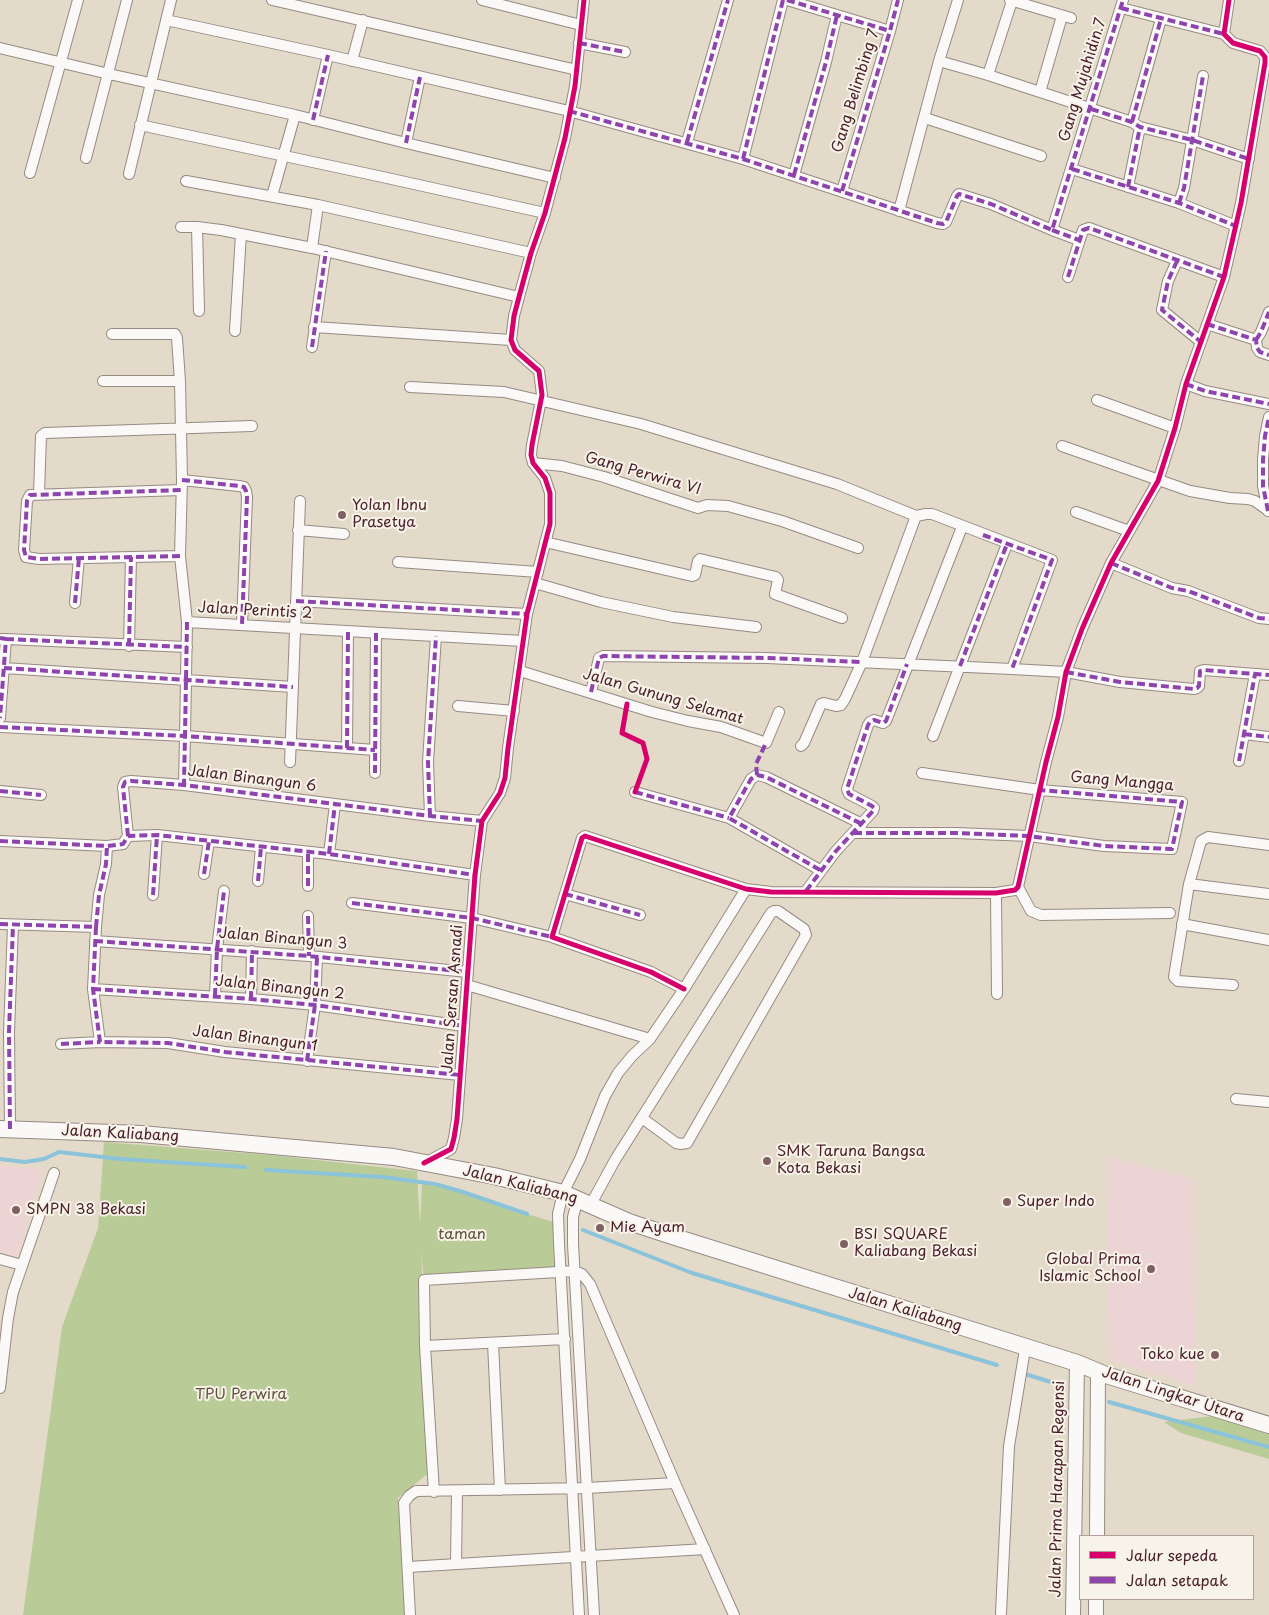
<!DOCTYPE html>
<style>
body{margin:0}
#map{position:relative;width:1269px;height:1615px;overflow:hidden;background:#e4dac9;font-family:"Playpen Sans",sans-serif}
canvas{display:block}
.legend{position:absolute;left:1079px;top:1535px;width:175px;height:65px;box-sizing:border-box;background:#f7f3e8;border:1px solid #b29e9c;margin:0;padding:6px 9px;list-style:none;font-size:15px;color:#4a1f2b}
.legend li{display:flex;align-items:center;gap:10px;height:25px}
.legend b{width:25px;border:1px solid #b29e9c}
</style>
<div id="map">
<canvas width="1269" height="1615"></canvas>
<ul class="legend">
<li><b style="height:6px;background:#d6006c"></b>Jalur sepeda</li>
<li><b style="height:6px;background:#8e44ad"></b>Jalan setapak</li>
</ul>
</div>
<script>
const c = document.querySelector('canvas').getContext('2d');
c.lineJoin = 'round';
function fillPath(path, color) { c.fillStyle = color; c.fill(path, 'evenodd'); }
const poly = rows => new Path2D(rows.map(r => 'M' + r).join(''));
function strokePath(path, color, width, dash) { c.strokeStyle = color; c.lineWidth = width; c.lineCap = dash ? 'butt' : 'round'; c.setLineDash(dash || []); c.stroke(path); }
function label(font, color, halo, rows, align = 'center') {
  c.font = font + ' "Playpen Sans",sans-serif'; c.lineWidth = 4; c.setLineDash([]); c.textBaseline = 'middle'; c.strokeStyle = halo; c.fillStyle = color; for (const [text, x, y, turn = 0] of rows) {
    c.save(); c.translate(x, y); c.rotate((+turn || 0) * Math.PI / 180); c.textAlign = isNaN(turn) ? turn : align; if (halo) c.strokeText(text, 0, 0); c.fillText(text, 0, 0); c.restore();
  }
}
const built = poly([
 [1106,1156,1194,1179,1195,1386,1109,1360],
 [0,1165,43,1169,18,1257,0,1251]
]);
const green = poly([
 [104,1142,270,1155,417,1171,420,1225,422,1183,463,1192,527,1214,557,1223,561,1271,424,1280,421,1252,432,1470,398,1498,406,1615,23,1615,62,1327,98,1228],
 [1229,1414,1269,1425,1269,1459,1181,1433,1164,1422]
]);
const stream = poly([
 [0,1159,25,1162,44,1159,59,1152,120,1159,245,1167],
 [266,1170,383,1177,435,1184,463,1192,527,1214],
 [583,1230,692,1273,997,1365],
 [1025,1374,1051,1382],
 [1109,1402,1269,1447]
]);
const street = poly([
 [272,0,577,70],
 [482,0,581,25],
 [787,0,890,31],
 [1010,0,1071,18],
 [1121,8,1224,34],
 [166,20,328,55,569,111,743,159,937,223,943,224,946,222,957,196,959,194,991,204,1052,230,1123,0],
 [579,43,625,52],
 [0,48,109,74,295,115,406,143,555,178],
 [352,61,363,20],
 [939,61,988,75,1132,122,1140,127,1192,140,1249,159],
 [988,75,1012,1],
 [1040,92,1062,16],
 [925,118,1041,156],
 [313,120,328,55],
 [1132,122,1161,19],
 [140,125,378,176,545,213],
 [687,142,728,0],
 [406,143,420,77],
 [86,158,127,0],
 [743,159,783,0],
 [1072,169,1179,203,1236,226],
 [30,173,78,0],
 [129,174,171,0],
 [794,175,826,62,837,15],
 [186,181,318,205,531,253],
 [1128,187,1140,127],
 [842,191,890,31,898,0],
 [272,196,295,115],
 [1179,203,1184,188,1203,76],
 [899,211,939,61,958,0],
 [181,227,197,227,221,230,312,248,519,297],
 [197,227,199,311],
 [1052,230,1079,240],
 [312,248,318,205],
 [1177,261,1168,281,1162,310,1201,342],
 [1068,277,1083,230,1089,228,1224,277],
 [1207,324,1256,340,1257,348,1260,352,1269,355],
 [314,327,511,340],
 [235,331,241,234],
 [112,334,175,334,177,338,180,381,182,480,180,556,187,622,523,641],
 [1256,340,1261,332,1269,312],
 [312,347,326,251],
 [103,381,180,381],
 [1186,384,1205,391,1269,404],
 [410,387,504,392,641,424,837,484,916,516,926,514,932,514,1052,560,1012,669],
 [1097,400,1175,428],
 [1062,446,1190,491,1230,498,1248,499,1255,501,1269,511],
 [533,463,562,466,604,477,698,508,707,505,728,506,782,521,858,548],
 [182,480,239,486,244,487,246,491,247,497,242,625],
 [39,494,41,436,45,433,252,426],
 [1268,511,1263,486,1263,460,1265,436,1269,417],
 [1076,512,1129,531],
 [298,530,344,534],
 [545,542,692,576,695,575,698,561,700,559,776,577,778,580,775,594,842,618],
 [180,556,39,559,26,557,24,550,27,501,30,495,181,490],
 [398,562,538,572],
 [1111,563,1172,588,1188,591,1259,618,1269,619],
 [535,583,601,602,673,617,756,627],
 [296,601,527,614],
 [75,603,79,558],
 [187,622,185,736,375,750],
 [6,639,187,647],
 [129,646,131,557],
 [4,668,293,687],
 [520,671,652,712,688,721,721,727,766,743,779,712],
 [591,692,599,658,603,656,767,658,1012,669,1066,672,1120,682,1194,689,1197,688,1199,686,1200,671,1204,670,1269,675],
 [458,706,514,711],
 [0,718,6,639,1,639],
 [0,727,185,736,184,785],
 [1244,734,1269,737],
 [933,736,1007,544],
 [801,746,804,743,821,704,824,703,836,706,841,705,845,699,862,662,916,516],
 [347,748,348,632],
 [1239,761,1255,674],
 [290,762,300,501],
 [375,773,376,633],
 [0,791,41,795],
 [635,792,729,818],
 [430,816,428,762,436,636],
 [854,833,956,833,1029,836,1104,846,1172,849,1182,802,1040,790,922,773],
 [128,836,123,787,125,782,131,781,184,785,430,816,482,821],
 [0,841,107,846,123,844,128,836,157,835,329,854,475,875],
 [329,854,335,804],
 [820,870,729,818,751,779,757,775,766,777,862,824],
 [204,874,209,841],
 [258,881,261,847],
 [1189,884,1269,894],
 [308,886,308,852],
 [1018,887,1031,911,1041,915,1170,913],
 [806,891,836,851,873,811,874,808,872,806,849,794,847,789,868,725,870,722,874,720,883,723,886,721,962,527],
 [996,893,997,994],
 [565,894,640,915],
 [153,895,157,835],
 [352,903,472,918,552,937],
 [308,916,309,956],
 [0,924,96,927,99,895,106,864,107,846],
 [1182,924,1269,940],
 [96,927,93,989,100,1042,168,1043,225,1052,460,1075],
 [95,941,309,956,468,972],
 [467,985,650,1039],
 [1233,985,1178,981,1174,977,1189,884,1201,841,1208,837,1269,845],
 [93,989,251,999,315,1005,464,1026],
 [684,989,651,972,552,937,582,838,585,836,746,889,771,892,996,893,1015,890,1018,887,1046,762,1058,717,1066,672,1082,629,1111,563,1158,481,1175,428,1186,384,1224,277,1241,203,1265,63,1265,57,1260,51,1233,43,1224,34,1229,0],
 [215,996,217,949,224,891],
 [251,999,252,951],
 [61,1044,100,1042],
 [307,1061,315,1005,317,957],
 [1236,1099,1269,1102],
 [10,1129,9,1032,13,925],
 [425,1163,451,1149,454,1138,457,1119,475,875,482,821,500,793,505,778,508,748,527,614,550,524,550,493,545,478,533,463,531,455,532,445,542,395,539,371,515,350,511,340,514,316,519,297,531,253,545,213,565,138,575,86,584,0],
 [578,1198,573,1217,573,1244,594,1615],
 [591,1204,615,1160,771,913,774,911,778,911,804,929,806,935,687,1143,681,1144,676,1143,642,1118],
 [0,1259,22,1265],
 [493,1343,500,1490],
 [425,1346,565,1339],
 [0,1388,8,1318,13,1292,54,1173],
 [434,1492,425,1346,424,1280,575,1271,582,1274,590,1284,675,1483,734,1615],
 [456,1563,457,1492],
 [408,1567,705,1549],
 [1001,1613,1009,1446,1025,1349],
 [410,1615,404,1503,409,1496,416,1491,587,1488,675,1483],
 [579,1615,559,1243,558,1214,563,1193,580,1159,605,1096,618,1073,632,1056,650,1039,684,989,746,889]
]);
const secondary = poly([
 [1097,1536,1098,1371],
 [1073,1615,1077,1363],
 [1096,1615,1096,1599]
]);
const primary = poly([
 [0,1129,141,1134,394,1157,494,1176,563,1193,629,1222,675,1237,1077,1363,1106,1375,1269,1425]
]);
const quiet = poly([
 [787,0,890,31],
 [1121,8,1224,34],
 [579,43,625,52],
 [1091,109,1132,122,1140,127,1192,140,1249,159],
 [569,111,743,159,937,223,943,224,946,222,957,196,959,194,991,204,1052,230,1123,0],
 [313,120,328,55],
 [1132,122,1161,19],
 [687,142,728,0],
 [406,143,420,77],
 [743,159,783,0],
 [1072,169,1179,203,1236,226],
 [794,175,826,62,837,15],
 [1128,187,1140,127],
 [842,191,890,31,898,0],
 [1179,203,1184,188,1203,76],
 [1052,230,1079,240],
 [1177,261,1168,281,1162,310,1201,342],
 [1068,277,1083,230,1089,228,1224,277],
 [1207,324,1256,340,1257,348,1260,352,1269,355],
 [1256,340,1261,332,1269,312],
 [312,347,326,251],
 [1186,384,1205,391,1269,404],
 [182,480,239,486,244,487,246,491,247,497,242,625],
 [1268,511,1263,486,1263,460,1265,436,1269,417],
 [983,535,1052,560,1012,669],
 [180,556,39,559,26,557,24,550,27,501,30,495,181,490],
 [1111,563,1172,588,1188,591,1259,618,1269,619],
 [296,601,527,614],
 [75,603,79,558],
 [187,622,185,736,375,750],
 [0,638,6,639,0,718],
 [6,639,187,647],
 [129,646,131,557],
 [960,666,1007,544],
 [4,668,293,687],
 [1066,672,1120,682,1194,689,1197,688,1199,686,1200,671,1204,670,1269,675],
 [591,692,599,658,603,656,767,658,862,662],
 [0,727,185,736,184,785],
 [1244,734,1269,737],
 [347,748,348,632],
 [1239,761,1255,674],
 [375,773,376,633],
 [757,775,756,764,766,743],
 [0,791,41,795],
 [635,792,729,818],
 [430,816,428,762,436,636],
 [854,833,956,833,1029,836,1104,846,1172,849,1182,802,1040,790],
 [128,836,123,787,125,782,131,781,184,785,430,816,482,821],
 [0,841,107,846,123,844,128,836,157,835,329,854,475,875],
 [329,854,335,804],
 [820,870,729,818,751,779,757,775,766,777,862,824],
 [204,874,209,841],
 [258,881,261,847],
 [308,886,308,852],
 [806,891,836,851,873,811,874,808,872,806,849,794,847,789,868,725,870,722,874,720,883,723,886,721,907,664],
 [565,894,640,915],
 [153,895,157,835],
 [352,903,472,918,552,937],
 [308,916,309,956],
 [0,924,96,927,99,895,106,864,107,846],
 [96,927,93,989,100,1042,168,1043,225,1052,460,1075],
 [95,941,309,956,468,972],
 [93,989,251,999,315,1005,464,1026],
 [215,996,217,949,224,891],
 [251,999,252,951],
 [61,1044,100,1042],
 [307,1061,315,1005,317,957],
 [10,1129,9,1032,13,925]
]);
const cycleway = poly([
 [627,704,622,733,643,743,647,759,635,792],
 [684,989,651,972,552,937,582,838,585,836,746,889,771,892,996,893,1015,890,1018,887,1046,762,1058,717,1066,672,1082,629,1111,563,1158,481,1175,428,1186,384,1224,277,1241,203,1265,63,1265,57,1260,51,1233,43,1224,34,1229,0],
 [424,1163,451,1149,454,1138,457,1119,475,875,482,821,500,793,505,778,508,748,527,614,550,524,550,493,545,478,533,463,531,455,532,445,542,395,539,371,515,350,511,340,514,316,519,297,531,253,545,213,565,138,575,86,584,0]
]);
const markers = [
 [342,515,5,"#806062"],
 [767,1161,5,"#806062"],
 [1007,1202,5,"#806062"],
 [16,1210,5,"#806062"],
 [600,1228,5,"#806062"],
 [844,1244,5,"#806062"],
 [1151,1269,5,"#806062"],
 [1215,1355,5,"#806062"]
];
const streetNames = [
 ["Gang Mujahidin.7",1083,80,-73],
 ["Gang Belimbing 7",856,91,-73],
 ["Gang Perwira VI",643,474,16],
 ["Jalan Perintis 2",255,611,3],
 ["Jalan Gunung Selamat",663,697,16],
 ["Jalan Binangun 6",252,779,7],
 ["Gang Mangga",1122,782,5],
 ["Jalan Binangun 3",283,939,5],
 ["Jalan Binangun 2",280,988,6],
 ["Jalan Sersan Asnadi",453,999,-86],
 ["Jalan Binangun 1",255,1039,7],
 ["Jalan Kaliabang",120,1134,3],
 ["Jalan Kaliabang",520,1185,14],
 ["Jalan Kaliabang",905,1310,17],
 ["Jalan Lingkar Utara",1173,1395,18],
 ["Jalan Prima Harapan Regensi",1058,1489,-89]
];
const poiNames = [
 ["Yolan Ibnu",352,506],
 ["Prasetya",352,523],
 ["SMK Taruna Bangsa",777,1152],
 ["Kota Bekasi",777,1169],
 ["Super Indo",1017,1202],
 ["SMPN 38 Bekasi",26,1210],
 ["Mie Ayam",610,1228],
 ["BSI SQUARE",854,1235],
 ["Kaliabang Bekasi",854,1252],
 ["Global Prima",1141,1260,"right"],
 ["Islamic School",1141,1277,"right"],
 ["Toko kue",1205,1355,"right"]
];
const parkNames = [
 ["taman",462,1235],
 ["TPU Perwira",241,1395]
];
fillPath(built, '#edd4d4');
fillPath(green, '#b9cc98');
strokePath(stream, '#8ac3da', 4);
strokePath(street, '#968a83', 12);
strokePath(secondary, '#968a83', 16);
strokePath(primary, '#968a83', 18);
strokePath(street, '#fbf9f7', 10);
strokePath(secondary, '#fbf9f7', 14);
strokePath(primary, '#fbf9f7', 16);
strokePath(quiet, '#8e44ad', 4, [8, 4]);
strokePath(cycleway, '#d6006c', 5);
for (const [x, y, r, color] of markers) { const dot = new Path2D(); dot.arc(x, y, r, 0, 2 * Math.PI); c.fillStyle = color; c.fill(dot); strokePath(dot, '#f7f3e8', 2); }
label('15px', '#4a1f2b', '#f7f3e8', streetNames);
label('15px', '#4a1f2b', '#f7f3e8', poiNames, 'left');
label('15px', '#60503f', '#f7f3e8', parkNames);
</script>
